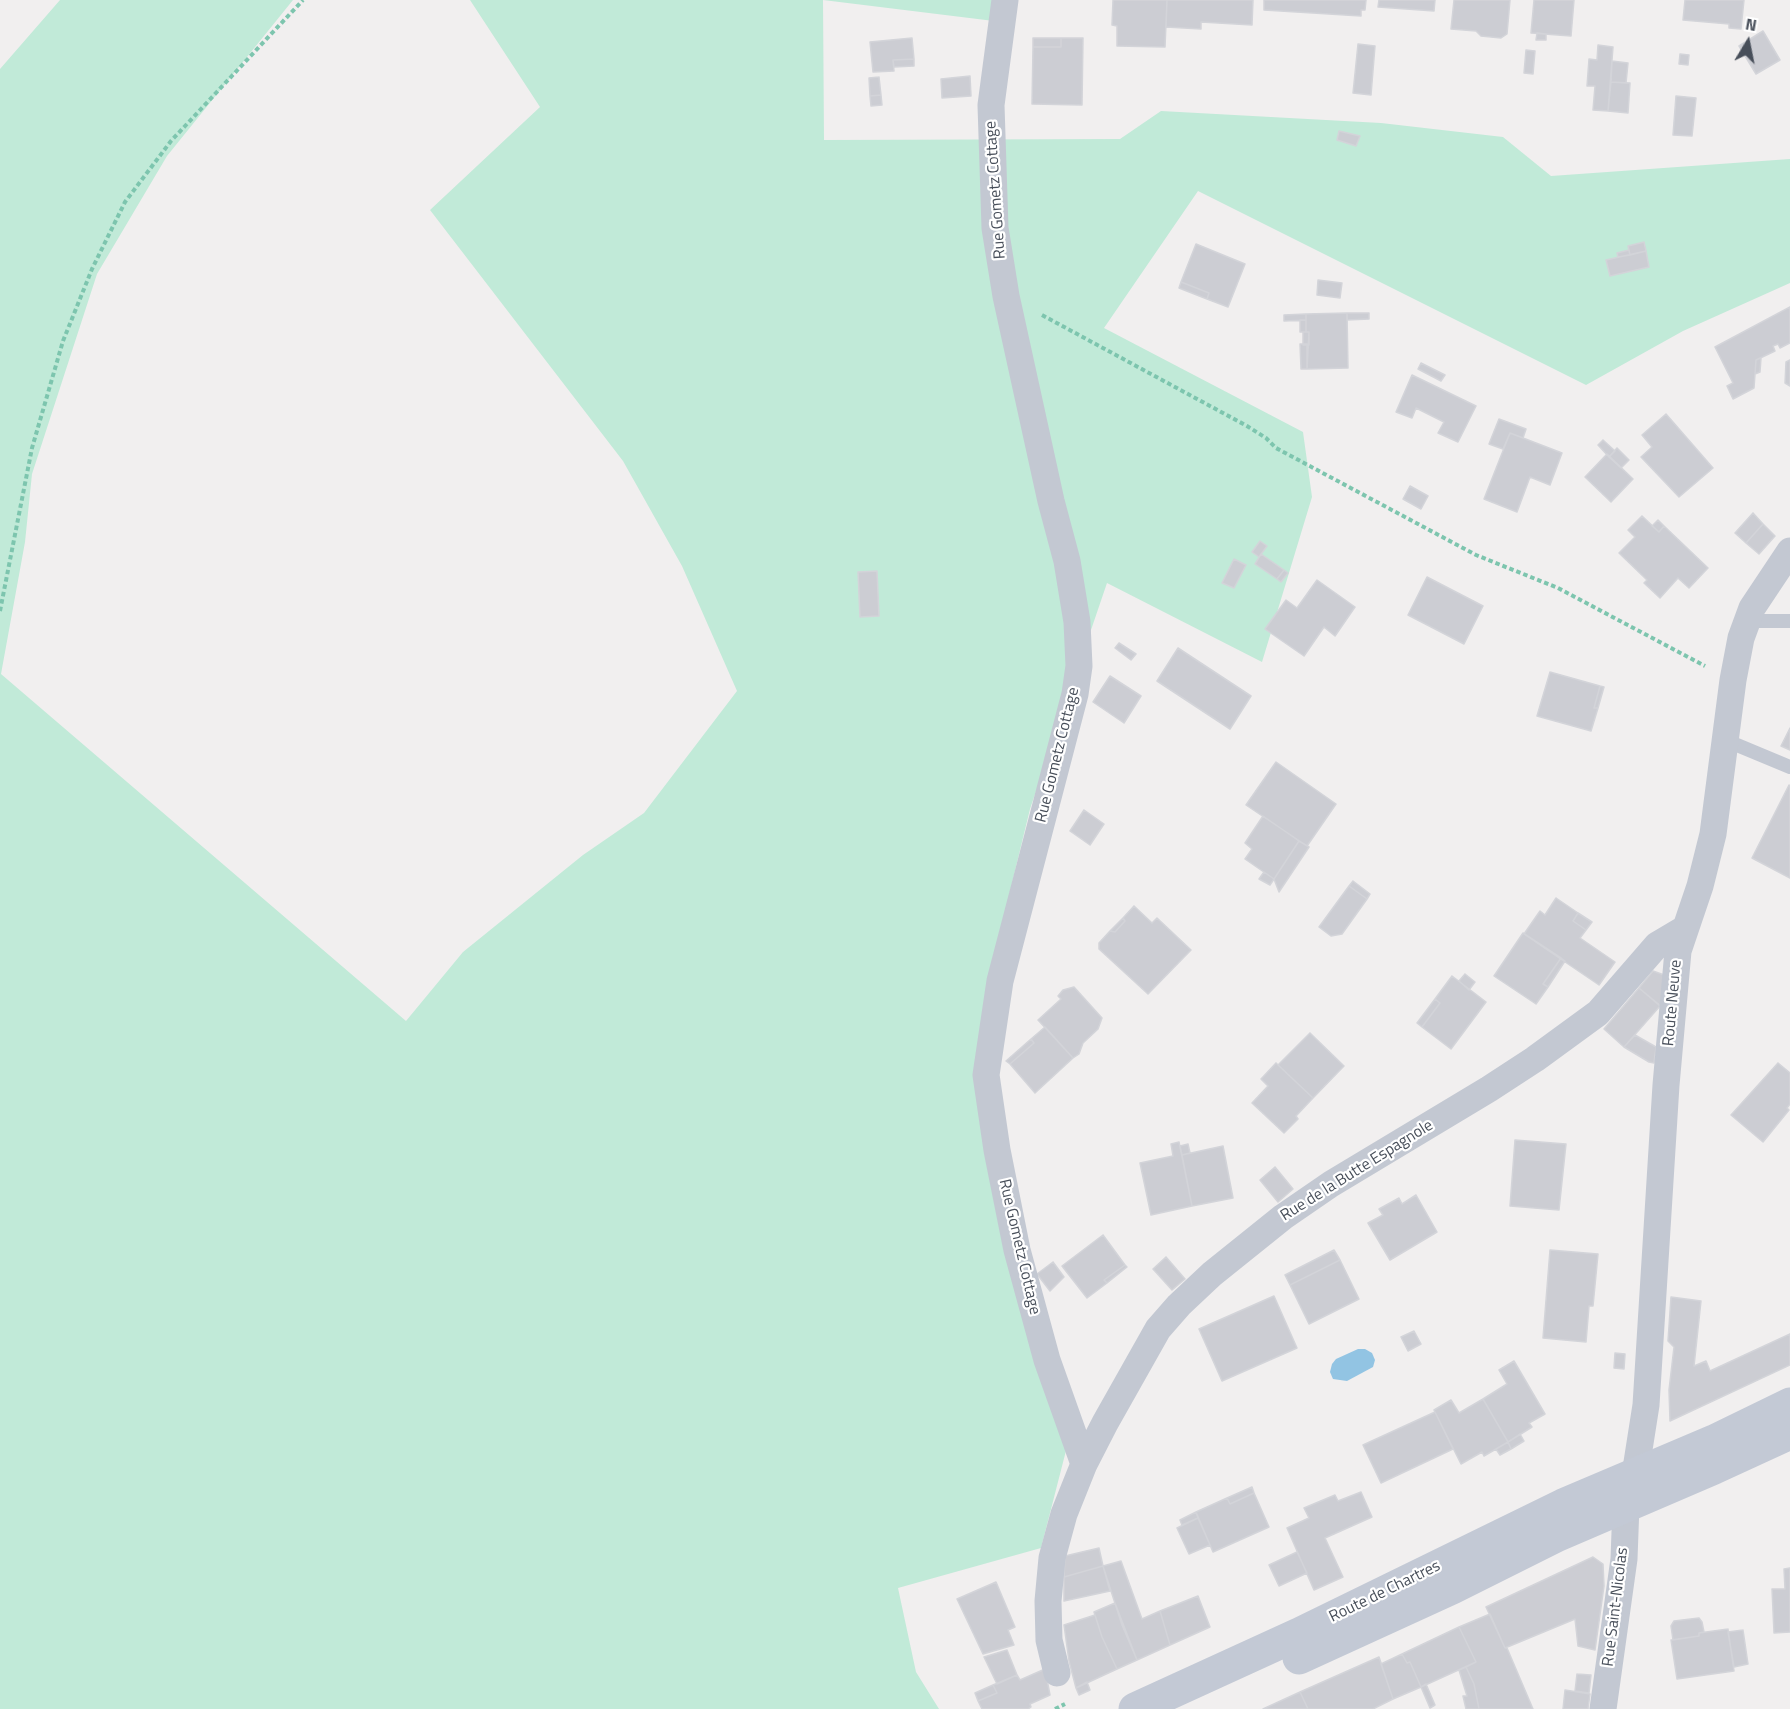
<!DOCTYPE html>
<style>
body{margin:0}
#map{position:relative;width:1790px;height:1709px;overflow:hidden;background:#f1efef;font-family:"Titillium Web",sans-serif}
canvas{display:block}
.north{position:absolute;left:1718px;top:12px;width:60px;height:60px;-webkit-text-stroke:4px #fff;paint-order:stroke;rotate:10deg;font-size:16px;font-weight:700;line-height:24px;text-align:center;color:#484f5a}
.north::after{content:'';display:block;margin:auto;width:21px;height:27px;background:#484f5a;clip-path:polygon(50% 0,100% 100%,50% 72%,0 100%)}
</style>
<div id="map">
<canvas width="1790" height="1709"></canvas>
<div class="north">N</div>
</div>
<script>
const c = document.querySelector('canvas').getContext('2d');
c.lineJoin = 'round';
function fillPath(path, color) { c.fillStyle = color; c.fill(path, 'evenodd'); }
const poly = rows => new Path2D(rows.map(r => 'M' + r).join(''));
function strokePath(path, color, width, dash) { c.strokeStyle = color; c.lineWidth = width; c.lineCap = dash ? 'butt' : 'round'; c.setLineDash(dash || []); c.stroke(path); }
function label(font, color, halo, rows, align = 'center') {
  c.font = font + ' "Titillium Web",sans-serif'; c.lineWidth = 4.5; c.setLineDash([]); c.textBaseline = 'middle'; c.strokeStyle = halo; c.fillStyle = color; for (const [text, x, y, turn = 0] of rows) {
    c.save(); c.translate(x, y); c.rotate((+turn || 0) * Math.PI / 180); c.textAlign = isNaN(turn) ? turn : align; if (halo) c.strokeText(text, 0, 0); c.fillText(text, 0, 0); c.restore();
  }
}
const green = poly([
 [60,0,293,0,167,156,97,274,32,474,25,542,1,674,406,1021,463,952,583,855,644,813,737,691,682,566,623,461,430,210,540,107,470,0,1005,0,1002,22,823,0,824,140,1120,139,1161,111,1381,123,1503,137,1551,176,1790,159,1790,283,1683,331,1586,385,1198,191,1104,328,1303,432,1312,497,1262,662,1107,583,1030,809,997,945,978,1073,1069,1439,1041,1548,898,1588,916,1672,939,1709,0,1709,0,69]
]);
const water = poly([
 [1358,1349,1365,1349,1372,1353,1375,1360,1373,1367,1347,1381,1333,1379,1330,1372,1332,1364,1336,1359]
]);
const building = poly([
 [1113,0,1167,0,1165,47,1117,46,1117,26,1112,25,1113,0],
 [1167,0,1253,0,1252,25,1201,22,1201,29,1166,27,1167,0],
 [1264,0,1366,0,1365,10,1361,10,1361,16,1264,10,1264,0],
 [1379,0,1435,0,1434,11,1378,7,1379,0],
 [1454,0,1510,0,1507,34,1501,38,1481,36,1476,31,1451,29,1454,0],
 [1534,0,1574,0,1571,36,1531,33,1534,0],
 [1685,0,1744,0,1741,29,1729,28,1729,24,1683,20,1685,0],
 [1763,31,1780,60,1756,74,1739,46,1763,31],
 [1537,33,1546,34,1546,40,1536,40,1537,33],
 [912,38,914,59,893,60,894,71,873,72,870,42,912,38],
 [1033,38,1061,38,1061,47,1033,47,1033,38],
 [1061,38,1083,38,1082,105,1032,104,1033,47,1061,47,1061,38],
 [1358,44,1375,46,1371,95,1353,93,1358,44],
 [1598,45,1613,47,1608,111,1593,110,1595,86,1587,86,1589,59,1597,60,1598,45],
 [1526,50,1535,51,1533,74,1524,73,1526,50],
 [1680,54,1689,55,1688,65,1679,64,1680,54],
 [914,59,914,66,894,67,893,60,914,59],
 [1612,61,1628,63,1626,83,1611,82,1612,61],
 [970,76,971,96,942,98,941,79,970,76],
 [879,77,881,95,870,96,869,78,879,77],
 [1611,82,1630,83,1628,113,1608,111,1611,82],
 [881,95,882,105,871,106,870,96,881,95],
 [1676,96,1696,98,1692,136,1673,135,1676,96],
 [1339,131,1360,136,1356,146,1337,140,1339,131],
 [1644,242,1646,251,1630,255,1628,246,1644,242],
 [1196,244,1245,264,1228,307,1207,299,1209,293,1181,282,1196,244],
 [1629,250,1630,255,1618,257,1617,253,1629,250],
 [1646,251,1649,267,1610,276,1606,260,1646,251],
 [1318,280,1342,283,1340,298,1317,295,1318,280],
 [1181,282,1209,293,1207,299,1179,288,1181,282],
 [1790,307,1790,343,1780,348,1778,344,1773,346,1775,351,1756,360,1754,388,1733,399,1727,386,1733,383,1715,347,1790,307],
 [1347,313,1348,368,1307,369,1309,332,1306,332,1306,314,1347,313],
 [1347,313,1369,313,1369,319,1347,320,1347,313],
 [1306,314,1306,320,1284,321,1284,315,1306,314],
 [1300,320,1306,320,1306,332,1300,332,1300,320],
 [1303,332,1309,332,1309,345,1303,345,1303,332],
 [1300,344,1307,344,1307,369,1301,369,1300,344],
 [1761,358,1760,372,1755,374,1756,360,1761,358],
 [1790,360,1790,386,1785,383,1786,362,1790,360],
 [1421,363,1445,375,1441,381,1418,369,1421,363],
 [1412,375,1476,406,1458,442,1438,433,1444,422,1416,408,1412,418,1396,412,1412,375],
 [1666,414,1713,468,1679,497,1641,457,1652,447,1642,435,1666,414],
 [1499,419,1526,429,1523,438,1510,433,1503,449,1489,444,1499,419],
 [1510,433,1562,453,1550,485,1530,477,1517,512,1484,499,1510,433],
 [1603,440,1615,451,1609,457,1598,445,1603,440],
 [1617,448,1629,460,1621,468,1609,457,1617,448],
 [1607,454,1633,479,1611,502,1585,477,1607,454],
 [1410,486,1428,496,1421,509,1403,499,1410,486],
 [1753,513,1763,524,1746,543,1735,533,1753,513],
 [1642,516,1659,532,1664,526,1708,568,1689,588,1678,578,1660,598,1644,583,1647,580,1619,553,1635,537,1628,530,1642,516],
 [1658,520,1664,526,1659,532,1652,526,1658,520],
 [1763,524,1775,536,1759,554,1746,543,1763,524],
 [1260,541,1267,546,1259,557,1252,552,1260,541],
 [1261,554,1284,570,1277,579,1255,564,1261,554],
 [1234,559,1246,565,1234,588,1222,583,1234,559],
 [1284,570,1288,573,1281,582,1277,579,1284,570],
 [877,571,879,616,860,617,858,572,877,571],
 [1427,577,1483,606,1464,644,1408,615,1427,577],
 [1317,580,1355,607,1335,636,1324,627,1304,656,1265,629,1286,600,1297,608,1317,580],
 [1119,643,1136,654,1131,660,1115,648,1119,643],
 [1178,648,1251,696,1230,729,1157,681,1178,648],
 [1550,672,1600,686,1594,708,1598,708,1591,731,1537,716,1550,672],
 [1110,676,1141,696,1124,723,1093,702,1110,676],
 [1600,686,1604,687,1598,708,1594,708,1600,686],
 [1790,728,1790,750,1781,746,1790,728],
 [1276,762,1336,804,1307,846,1246,805,1276,762],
 [1789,785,1790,786,1790,878,1752,858,1789,785],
 [1084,810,1104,824,1090,845,1070,831,1084,810],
 [1263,816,1299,841,1274,879,1245,859,1252,849,1245,843,1263,816],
 [1299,841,1309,847,1279,892,1274,879,1299,841],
 [1264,872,1274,879,1270,885,1259,879,1264,872],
 [1353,881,1370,894,1367,899,1349,886,1353,881],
 [1349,886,1367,899,1342,934,1331,936,1319,927,1349,886],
 [1556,898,1578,913,1573,921,1586,930,1580,938,1615,962,1599,985,1524,934,1540,911,1545,915,1556,898],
 [1134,906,1152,923,1157,918,1191,950,1148,994,1099,949,1099,943,1110,931,1115,932,1125,921,1123,918,1134,906],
 [1578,913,1592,922,1586,930,1573,921,1578,913],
 [1123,918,1125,921,1115,932,1110,931,1123,918],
 [1523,933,1561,958,1543,984,1548,987,1536,1004,1494,976,1523,933],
 [1561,958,1565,961,1548,987,1543,984,1561,958],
 [1653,971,1667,976,1662,1007,1639,988,1653,971],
 [1465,974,1475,982,1469,990,1459,981,1465,974],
 [1452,976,1486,1002,1451,1049,1422,1027,1440,1003,1435,999,1452,976],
 [1074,987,1102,1018,1098,1029,1083,1043,1079,1054,1073,1058,1038,1020,1061,999,1058,996,1063,990,1074,987],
 [1639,988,1660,1006,1624,1047,1604,1029,1639,988],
 [1435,999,1440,1003,1422,1027,1417,1023,1435,999],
 [1045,1027,1073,1058,1035,1093,1010,1064,1034,1043,1031,1039,1045,1027],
 [1310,1033,1344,1066,1313,1098,1278,1065,1310,1033],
 [1635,1035,1656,1047,1654,1063,1649,1062,1624,1047,1635,1035],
 [1031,1039,1034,1043,1010,1064,1006,1061,1031,1039],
 [1276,1063,1313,1098,1296,1116,1298,1119,1284,1133,1252,1103,1268,1086,1261,1079,1276,1063],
 [1778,1063,1790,1073,1790,1104,1787,1108,1789,1110,1763,1142,1731,1115,1778,1063],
 [1515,1140,1566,1144,1559,1210,1510,1206,1515,1140],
 [1179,1142,1192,1206,1151,1215,1140,1163,1173,1156,1171,1144,1179,1142],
 [1188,1144,1190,1153,1182,1155,1180,1146,1188,1144],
 [1223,1146,1233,1198,1192,1206,1182,1155,1223,1146],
 [1275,1167,1293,1189,1278,1202,1260,1180,1275,1167],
 [1416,1195,1437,1232,1390,1260,1368,1223,1383,1215,1379,1209,1399,1198,1402,1204,1416,1195],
 [1103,1235,1125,1265,1104,1280,1107,1283,1087,1298,1062,1266,1103,1235],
 [1334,1250,1340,1260,1290,1285,1285,1275,1334,1250],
 [1550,1250,1598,1254,1593,1306,1589,1306,1586,1342,1543,1338,1550,1250],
 [1166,1257,1185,1279,1172,1290,1153,1269,1166,1257],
 [1340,1260,1359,1299,1309,1324,1290,1285,1340,1260],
 [1053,1262,1064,1277,1050,1291,1037,1274,1053,1262],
 [1125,1265,1127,1267,1107,1283,1104,1280,1125,1265],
 [1274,1296,1297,1348,1222,1381,1199,1329,1274,1296],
 [1671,1297,1701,1301,1694,1366,1706,1361,1710,1371,1790,1334,1790,1365,1670,1421,1669,1390,1674,1347,1668,1341,1671,1297],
 [1414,1331,1421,1344,1408,1351,1401,1337,1414,1331],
 [1615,1353,1625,1354,1624,1369,1614,1368,1615,1353],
 [1514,1361,1545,1414,1529,1423,1532,1427,1508,1442,1483,1399,1507,1384,1499,1370,1514,1361],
 [1483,1399,1508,1442,1484,1456,1482,1452,1461,1464,1434,1410,1451,1400,1459,1413,1483,1399],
 [1435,1412,1453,1449,1381,1483,1363,1445,1435,1412],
 [1520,1434,1524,1441,1511,1449,1508,1442,1520,1434],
 [1508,1442,1511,1449,1500,1455,1496,1449,1508,1442],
 [1252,1487,1254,1493,1230,1504,1227,1498,1252,1487],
 [1361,1492,1372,1517,1325,1538,1343,1577,1314,1590,1287,1528,1309,1518,1304,1508,1335,1495,1338,1501,1361,1492],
 [1254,1493,1269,1527,1213,1552,1196,1512,1227,1498,1230,1504,1254,1493],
 [1196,1512,1198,1518,1182,1525,1180,1520,1196,1512],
 [1198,1518,1210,1545,1189,1554,1177,1528,1198,1518],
 [1099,1548,1103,1566,1064,1577,1065,1556,1099,1548],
 [1297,1552,1307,1573,1279,1586,1269,1565,1297,1552],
 [1593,1557,1603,1564,1604,1586,1595,1650,1578,1646,1575,1619,1505,1648,1486,1607,1593,1557],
 [1121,1561,1142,1619,1160,1611,1170,1645,1137,1660,1122,1625,1103,1566,1121,1561],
 [1103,1566,1110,1591,1064,1601,1064,1577,1103,1566],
 [1790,1568,1790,1632,1774,1633,1772,1589,1785,1589,1784,1569,1790,1568],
 [996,1582,1015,1627,1008,1630,1014,1645,983,1654,957,1599,996,1582],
 [1198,1596,1210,1627,1170,1645,1160,1611,1198,1596],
 [1115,1603,1137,1660,1117,1669,1102,1637,1094,1612,1115,1603],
 [1490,1614,1505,1648,1507,1648,1533,1709,1479,1709,1474,1684,1466,1667,1476,1662,1459,1627,1490,1614],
 [1095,1615,1102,1637,1117,1669,1076,1688,1069,1661,1064,1625,1095,1615],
 [1699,1618,1702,1622,1704,1632,1699,1633,1699,1636,1673,1640,1671,1626,1674,1621,1699,1618],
 [1459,1627,1476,1662,1421,1687,1410,1662,1407,1663,1402,1654,1459,1627],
 [1728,1629,1734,1671,1677,1679,1671,1640,1699,1636,1699,1633,1728,1629],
 [1743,1630,1748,1664,1734,1667,1728,1632,1743,1630],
 [1007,1650,1017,1675,997,1684,984,1657,1007,1650],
 [1402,1654,1407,1663,1410,1662,1421,1687,1393,1699,1381,1664,1402,1654],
 [1379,1657,1393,1699,1373,1709,1308,1709,1300,1692,1379,1657],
 [1466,1667,1474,1684,1479,1709,1466,1709,1463,1696,1467,1696,1459,1670,1466,1667],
 [1045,1669,1050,1695,1030,1704,1031,1707,1028,1709,982,1709,978,1701,997,1693,993,1685,1017,1675,1020,1680,1045,1669],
 [1577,1674,1591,1675,1589,1693,1575,1691,1577,1674],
 [1087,1682,1090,1690,1079,1695,1076,1688,1087,1682],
 [1426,1684,1435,1705,1430,1708,1421,1687,1426,1684],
 [993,1685,997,1693,978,1701,975,1693,993,1685],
 [1565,1690,1590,1694,1588,1709,1563,1709,1565,1690],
 [1300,1692,1308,1709,1263,1709,1300,1692]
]);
const path = poly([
 [1042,315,1247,426,1266,438,1276,448,1476,555,1558,588,1705,666],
 [0,611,32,448,63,341,92,269,125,202,171,141,303,0],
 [1055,1709,1065,1704]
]);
const lane = poly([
 [1747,621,1790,621],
 [1725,740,1790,767]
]);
const street = poly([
 [1005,0,991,105,995,228,1006,296,1051,501,1067,561,1077,622,1079,666,1075,694,1000,981,986,1075,997,1150,1017,1250,1047,1360,1084,1464],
 [1057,1673,1049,1640,1048,1601,1052,1558,1064,1514,1084,1464,1105,1423,1158,1329,1179,1305,1212,1274,1283,1217,1331,1184,1489,1089,1535,1059,1598,1013,1657,945,1684,929],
 [1603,1709,1624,1559,1626,1505,1635,1475,1646,1405,1666,1085,1678,951,1700,886,1713,834,1733,680,1741,638,1752,608,1790,551]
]);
const secondary = poly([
 [1299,1658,1452,1588,1558,1535,1714,1468,1790,1433],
 [1135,1709,1299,1634,1563,1505,1714,1441,1790,1404]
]);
const streetNames = [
 ["Rue Gometz Cottage",996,190,-94],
 ["Rue Gometz Cottage",1058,755,-76],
 ["Route Neuve",1673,1003,-85],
 ["Rue de la Butte Espagnole",1357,1171,-32],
 ["Rue Gometz Cottage",1019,1247,77],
 ["Route de Chartres",1385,1592,-26],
 ["Rue Saint-Nicolas",1616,1607,-83]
];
fillPath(green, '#c1ead8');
fillPath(water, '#92c4e3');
fillPath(building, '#cccdd3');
strokePath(building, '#d3d4d9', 1.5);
strokePath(path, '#7dc5ae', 4, [4.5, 3]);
strokePath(lane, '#c3c8d2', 14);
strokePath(street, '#c3c8d2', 27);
strokePath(secondary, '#c3c9d5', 33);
label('16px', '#484f5a', '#fff', streetNames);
</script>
